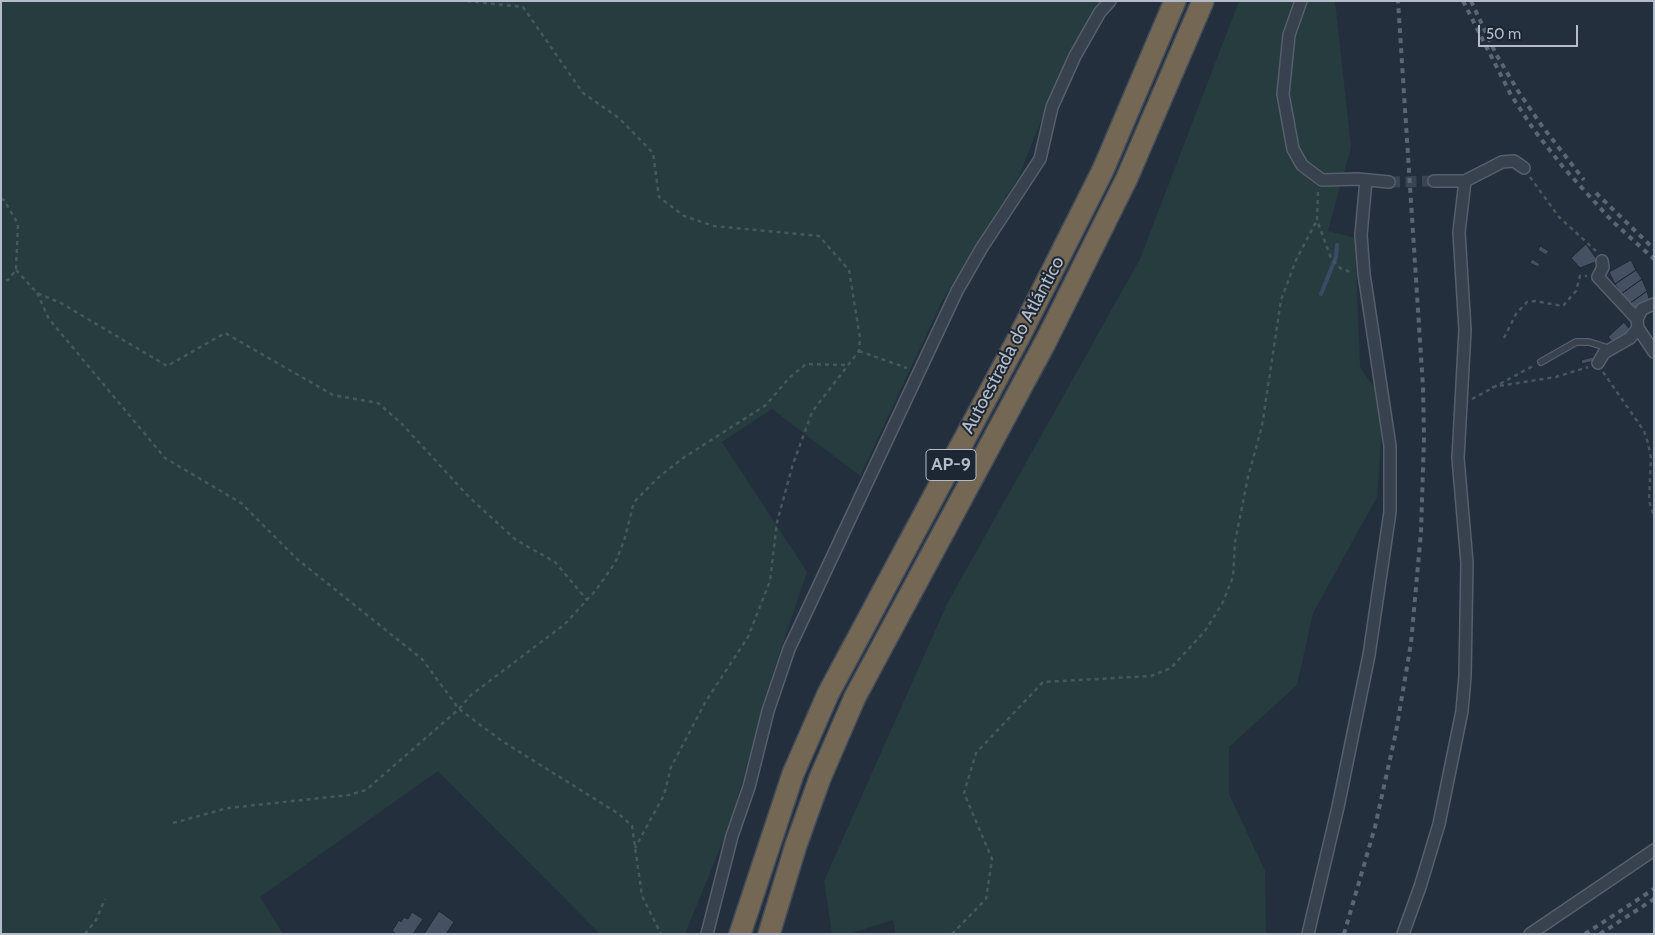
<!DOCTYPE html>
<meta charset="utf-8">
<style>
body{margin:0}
#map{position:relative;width:1655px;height:935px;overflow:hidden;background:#242f3e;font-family:Cabin,sans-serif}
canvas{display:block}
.frame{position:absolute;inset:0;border:2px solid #b4bcc9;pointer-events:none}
.scale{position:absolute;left:1478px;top:25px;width:100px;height:22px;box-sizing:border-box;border:2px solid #b4bcc9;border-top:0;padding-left:6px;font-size:15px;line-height:18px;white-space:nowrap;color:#b4bcc9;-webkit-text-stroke:4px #1d2633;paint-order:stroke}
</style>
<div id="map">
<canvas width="1655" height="935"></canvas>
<div class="frame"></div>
<div class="scale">50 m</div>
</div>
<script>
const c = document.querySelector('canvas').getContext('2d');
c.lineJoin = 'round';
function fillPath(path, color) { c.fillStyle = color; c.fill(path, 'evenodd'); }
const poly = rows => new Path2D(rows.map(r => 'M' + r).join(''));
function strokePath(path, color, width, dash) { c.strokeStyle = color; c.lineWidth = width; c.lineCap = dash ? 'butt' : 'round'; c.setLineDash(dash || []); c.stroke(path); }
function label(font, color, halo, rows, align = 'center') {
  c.font = font + ' Cabin,sans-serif'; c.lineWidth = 4; c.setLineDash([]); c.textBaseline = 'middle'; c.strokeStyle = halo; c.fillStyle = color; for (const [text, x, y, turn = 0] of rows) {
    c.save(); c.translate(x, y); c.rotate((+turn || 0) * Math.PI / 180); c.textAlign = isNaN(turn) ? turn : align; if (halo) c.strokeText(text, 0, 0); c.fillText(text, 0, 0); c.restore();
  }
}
const green = poly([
 [1,1,1104,1,1060,73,1019,176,942,301,860,476,772,409,722,442,807,572,764,700,732,819,685,934,600,934,438,771,260,897,283,934,1,934],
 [1239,1,1335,1,1351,147,1328,231,1355,238,1360,367,1384,403,1377,497,1313,613,1297,685,1229,747,1229,794,1265,871,1266,934,896,934,893,920,848,934,832,934,824,881,947,604,1140,259]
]);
const stream = poly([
 [1321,294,1336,257,1337,245]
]);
const building = poly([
 [1586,244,1598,261,1580,268,1571,258,1586,244],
 [1540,246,1549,251,1546,255,1538,250,1540,246],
 [1532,259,1540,264,1538,267,1530,263,1532,259],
 [1631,260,1636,270,1615,284,1609,272,1631,260],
 [1636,270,1642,279,1621,294,1615,284,1636,270],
 [1642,279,1647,291,1629,304,1621,294,1642,279],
 [1647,291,1650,302,1635,312,1629,304,1647,291],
 [1624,322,1630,330,1615,344,1608,337,1624,322],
 [1593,357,1594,361,1582,364,1581,360,1593,357],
 [439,911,454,922,446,934,424,934,439,911],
 [412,912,423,919,413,934,396,934,392,931,399,920,401,922,404,917,408,919,412,912]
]);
const streetTunnel = poly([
 [1389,182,1434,181]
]);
const path = poly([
 [467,1,523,7,583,93,619,118,653,153,659,197,684,216,714,226,819,236,849,270,860,338,859,351,812,412,793,464,777,522,770,581,748,637,706,701,671,767,664,795,635,848],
 [1530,177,1559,217,1596,251],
 [1318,192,1317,220,1331,258,1340,268,1353,273],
 [1,199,4,200,18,224,16,270,8,280,1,281],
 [16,270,37,293,61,303,167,366,225,333,333,395,378,403,401,423,469,497,516,540,555,562,587,600],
 [37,293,49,319,165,458,241,503,297,559,422,659,459,709,502,741,619,814,632,826,642,896,661,934],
 [1504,338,1516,314,1527,302,1535,301,1563,306,1576,291,1580,276,1587,276],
 [859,351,907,368],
 [1603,372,1644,431,1648,443,1651,458,1649,501,1654,516],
 [1492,387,1556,377,1588,367],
 [1472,399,1533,366],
 [173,823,228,808,349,795,366,790,459,709,471,695,565,624,596,590,615,563,624,541,634,502,660,476,683,458,766,405,789,378,806,364,848,365],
 [85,934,96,920,105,899],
 [952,934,986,899,992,859,964,793,976,753,1043,682,1151,676,1171,668,1205,631,1222,604,1233,577,1235,542,1248,477,1262,426,1281,300,1296,260,1317,220]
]);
const lane = poly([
 [1541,362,1576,342,1589,342,1611,349]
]);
const street = poly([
 [1301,1,1289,35,1283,94,1293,149,1302,165,1322,180,1358,179,1389,182],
 [1434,181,1465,181,1502,162,1514,161,1524,168],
 [1602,261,1603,267,1598,277,1637,319],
 [1638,328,1654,352],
 [1598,363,1604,353,1630,338,1638,328,1637,319,1642,309,1654,304],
 [707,934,732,836,749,787,768,711,789,649,957,291,981,249,1040,159,1052,107,1075,56,1100,12,1110,1],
 [1308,934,1338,807,1369,655,1390,512,1390,446,1364,274,1361,235,1366,180],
 [1403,934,1420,887,1439,824,1462,711,1465,676,1467,563,1458,458,1465,330,1459,232,1465,181],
 [1530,934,1654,850]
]);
const highway = poly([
 [740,934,793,774,828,694,1018,339,1103,170,1175,1],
 [769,934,796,845,820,778,855,697,1046,341,1127,178,1203,1]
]);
const rail = poly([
 [1463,1,1511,95,1534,130,1563,167,1612,221,1654,259],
 [1471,1,1496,54,1518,91,1542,126,1584,180],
 [1596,193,1654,249],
 [1344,934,1375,827,1396,732,1411,643,1421,532,1424,437,1423,387,1398,1],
 [1585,934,1654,889],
 [1600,934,1654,899]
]);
const shields = [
 [951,465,50]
];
const shieldNames = [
 ["AP-9",951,465]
];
const streetNames = [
 ["Autoestrada do Atlántico",1013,345,-62]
];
fillPath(green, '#263c3f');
strokePath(stream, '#394c67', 4);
fillPath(building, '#455162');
strokePath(building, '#1f2835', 1);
strokePath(streetTunnel, '#3a4453', 11, [11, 5.5]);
strokePath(lane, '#565f6c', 8);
strokePath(street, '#565f6c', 14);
strokePath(highway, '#434c59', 24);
strokePath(path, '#44595c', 2.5, [4, 4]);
strokePath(lane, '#38414e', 5.5);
strokePath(street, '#38414e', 11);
strokePath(highway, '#746855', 21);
strokePath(rail, '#5a6575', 4, [5, 5]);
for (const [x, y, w] of shields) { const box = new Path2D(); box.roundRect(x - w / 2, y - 15.5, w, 31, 4); c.fillStyle = '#1d2633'; c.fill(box); strokePath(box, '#b4bcc9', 1); }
label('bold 18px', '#b4bcc9', null, shieldNames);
label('19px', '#b4bcc9', '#1d2633', streetNames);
</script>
